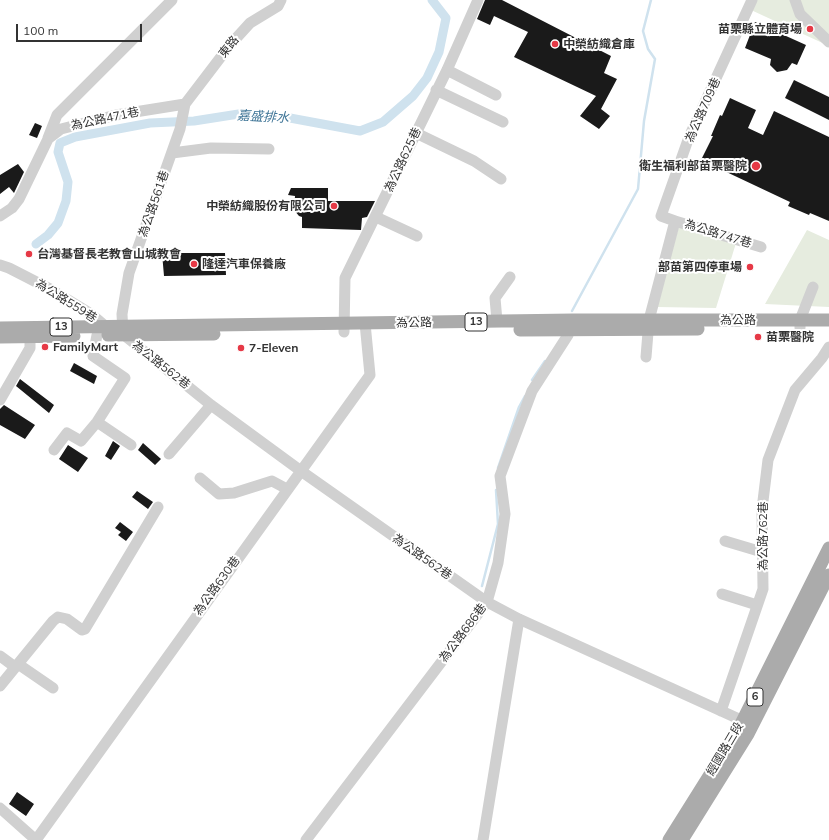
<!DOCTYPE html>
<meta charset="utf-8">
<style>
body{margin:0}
#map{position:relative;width:829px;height:840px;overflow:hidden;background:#fff;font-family:Mulish,sans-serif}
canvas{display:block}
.scale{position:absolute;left:16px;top:24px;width:126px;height:18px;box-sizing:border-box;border:2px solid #333;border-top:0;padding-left:5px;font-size:12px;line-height:14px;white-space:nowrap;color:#333;-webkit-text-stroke:3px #fff;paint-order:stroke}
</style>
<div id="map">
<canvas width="829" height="840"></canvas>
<div class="scale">100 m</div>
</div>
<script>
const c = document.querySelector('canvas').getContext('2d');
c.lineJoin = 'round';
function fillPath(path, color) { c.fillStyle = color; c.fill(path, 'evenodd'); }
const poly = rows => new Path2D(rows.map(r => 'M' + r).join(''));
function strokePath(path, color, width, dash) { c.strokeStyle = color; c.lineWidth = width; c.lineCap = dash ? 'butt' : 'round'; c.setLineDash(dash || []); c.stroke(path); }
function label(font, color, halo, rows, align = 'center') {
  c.font = font + ' Mulish,"Noto Sans TC",sans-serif'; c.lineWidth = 4; c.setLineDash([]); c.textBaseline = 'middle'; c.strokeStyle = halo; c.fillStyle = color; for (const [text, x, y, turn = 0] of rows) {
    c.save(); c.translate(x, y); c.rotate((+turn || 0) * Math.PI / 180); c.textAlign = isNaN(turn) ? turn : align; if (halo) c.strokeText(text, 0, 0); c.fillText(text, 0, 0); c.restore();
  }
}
const green = poly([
 [756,0,829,0,829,46,751,10],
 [679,226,736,243,716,308,657,307],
 [807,230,829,240,829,307,765,304]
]);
const stream = poly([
 [572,311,638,189,644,121,655,59,648,49,643,31,651,0],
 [532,380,545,361],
 [498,468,519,407,525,396],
 [482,586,498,524,496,490]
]);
const canal = poly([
 [36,244,48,235,58,223,66,201,68,182,58,152,60,143,75,137,150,123,194,121,245,113,290,118,360,131,383,122,413,96,427,78,439,52,446,18,432,0]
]);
const building = poly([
 [485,0,502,0,611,56,604,73,617,79,601,109,610,116,599,129,580,116,596,96,514,57,528,32,494,16,490,25,477,19],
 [755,22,806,45,797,65,792,63,787,70,777,72,770,65,771,59,745,48],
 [794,80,829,97,829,120,785,98],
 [730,98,756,110,748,128,763,135,774,111,829,137,829,221,810,213,809,215,788,206,790,202,701,160,713,136,711,136,720,115,722,116],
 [35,123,42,126,37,138,29,135],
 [18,164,24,172,14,193,9,187,0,194,0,175],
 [291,188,328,188,328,201,375,201,367,217,362,218,361,230,302,228,302,217,299,216,294,210,295,196,288,195],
 [162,253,225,253,226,275,164,276],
 [74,363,97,376,94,384,70,371],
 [20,379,54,405,49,413,16,386],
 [4,405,35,425,25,439,0,425,0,409],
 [113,441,120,446,111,460,105,456],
 [143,443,161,459,155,465,138,450],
 [68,445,88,458,78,472,59,459],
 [137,491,153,502,148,509,132,497],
 [120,522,133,532,126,541,118,535,121,532,115,528],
 [17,792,34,804,26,816,9,804]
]);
const minor = poly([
 [795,0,800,14,829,42],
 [447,70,496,95],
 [436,90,503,122],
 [416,133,474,161,501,179],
 [48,138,57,115,172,0],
 [172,153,211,148,269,149],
 [0,216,12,208,19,199,48,139,61,129,116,115,185,104],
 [376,217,417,236],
 [675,221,761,247],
 [0,265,9,268,50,289,91,314,105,326,124,335,211,405,301,471,487,602,519,619,750,724],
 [497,321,495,298,510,277],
 [800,328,800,320,813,287],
 [344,332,345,278,447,70,478,0],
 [123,334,122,314,129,273,180,129,185,104,230,45,250,23,278,6,281,0],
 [646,357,649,320,675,221,661,216,689,137,752,0],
 [0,400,30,348,30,328],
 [97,422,131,445],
 [54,450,67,433,81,441,97,422,125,378,93,356,97,335],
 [169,454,211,405],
 [200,478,219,494,234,493,272,481,287,489],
 [725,541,762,552],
 [722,594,757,605],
 [0,656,15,667],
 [18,664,53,688],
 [0,686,53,621,58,617,67,619,82,630,85,629,158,507],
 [721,711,763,589,762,509,768,460,795,390,822,358,829,347],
 [0,808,36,840],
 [36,840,370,375,365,323],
 [306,840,487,602,498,563,505,514,500,476,532,391,568,335,572,323],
 [483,840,519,619]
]);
const major = poly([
 [0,328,573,320,829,320],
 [520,330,698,329],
 [108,335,214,334],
 [0,337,74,336],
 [669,840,738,730,829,548],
 [682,840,748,734,829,575]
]);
const markers = [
 [810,29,4,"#e63946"],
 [555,44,4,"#e63946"],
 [756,166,5,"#e63946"],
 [334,206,4,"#e63946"],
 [29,254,4,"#e63946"],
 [194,264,4,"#e63946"],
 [750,267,4,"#e63946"],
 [758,337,4,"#e63946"],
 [45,347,4,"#e63946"],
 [241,348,4,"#e63946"]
];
const shields = [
 [476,322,22],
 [61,327,22],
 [755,697,16]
];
const shieldNames = [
 ["13",476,322],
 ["13",61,327],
 ["6",755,697]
];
const poiNames = [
 ["苗栗縣立體育場",802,29,"right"],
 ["中榮紡織倉庫",563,44],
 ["衛生福利部苗栗醫院",747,166,"right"],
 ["中榮紡織股份有限公司",326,206,"right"],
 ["台灣基督長老教會山城教會",37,254],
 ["隆達汽車保養廠",202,264],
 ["部苗第四停車場",742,267,"right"],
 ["苗栗醫院",766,337],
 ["FamilyMart",53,347],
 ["7-Eleven",249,348]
];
const streetNames = [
 ["東路",229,47,-51],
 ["為公路709巷",703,110,-66],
 ["為公路471巷",105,119,-12],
 ["為公路625巷",403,160,-65],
 ["為公路561巷",154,204,-71],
 ["為公路747巷",718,234,17],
 ["為公路559巷",66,301,32],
 ["為公路",738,320],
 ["為公路",414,323,-1],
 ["為公路562巷",161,365,38],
 ["為公路762巷",763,536,-90],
 ["為公路562巷",422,557,35],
 ["為公路630巷",217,586,-54],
 ["為公路686巷",463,633,-53],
 ["經國路三段",725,749,-59]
];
const waterNames = [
 ["嘉盛排水",263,117,3]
];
fillPath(green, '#e6ecdf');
strokePath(stream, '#cfe2ee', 2.5);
strokePath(canal, '#cfe2ee', 9);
fillPath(building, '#1a1a1a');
strokePath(minor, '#d0d0d0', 11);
strokePath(major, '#ababab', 13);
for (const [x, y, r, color] of markers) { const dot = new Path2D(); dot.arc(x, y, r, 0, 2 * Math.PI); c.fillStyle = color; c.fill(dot); strokePath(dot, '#fff', 1.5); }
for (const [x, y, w] of shields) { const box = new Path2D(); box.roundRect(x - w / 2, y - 9, w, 18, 3); c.fillStyle = '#fff'; c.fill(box); strokePath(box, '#333', 1); }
label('bold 11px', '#333', null, shieldNames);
label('bold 12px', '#333', '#fff', poiNames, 'left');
label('12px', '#333', '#fff', streetNames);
label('italic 13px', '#3f7597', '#fff', waterNames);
</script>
